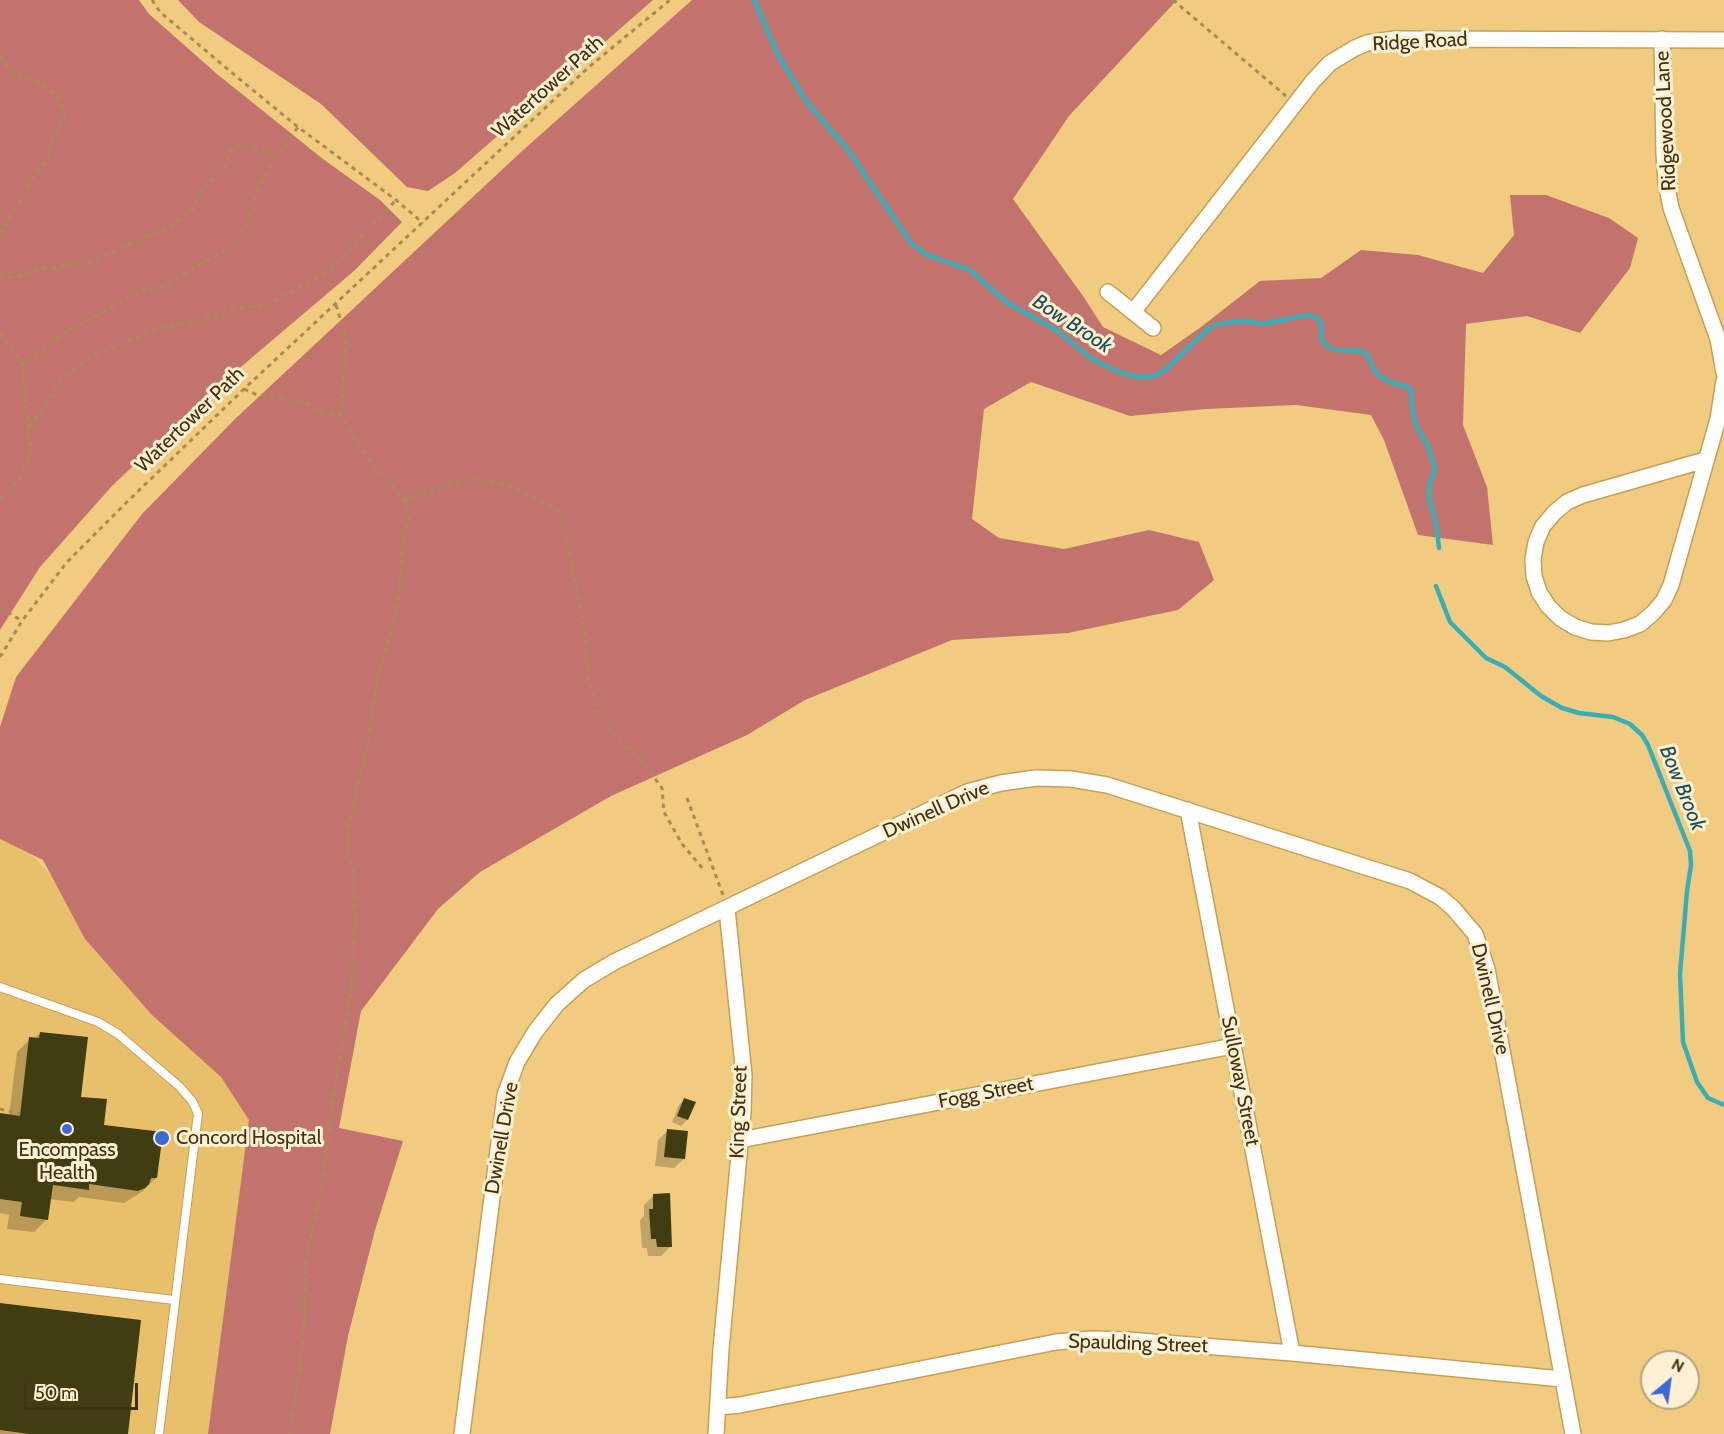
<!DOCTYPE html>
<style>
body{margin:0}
#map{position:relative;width:1724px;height:1434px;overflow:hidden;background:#f1cc80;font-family:Cabin,sans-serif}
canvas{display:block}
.north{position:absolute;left:1640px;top:1350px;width:60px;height:60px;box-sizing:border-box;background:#fff0d3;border:2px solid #b3a485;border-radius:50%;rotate:29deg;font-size:16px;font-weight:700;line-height:24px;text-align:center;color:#403111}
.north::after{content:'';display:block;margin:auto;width:21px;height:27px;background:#3a6ada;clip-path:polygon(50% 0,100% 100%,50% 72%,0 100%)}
.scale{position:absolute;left:24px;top:1383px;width:114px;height:27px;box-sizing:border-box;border:3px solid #403111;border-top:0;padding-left:8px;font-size:18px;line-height:21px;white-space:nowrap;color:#403111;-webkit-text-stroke:4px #fff0d3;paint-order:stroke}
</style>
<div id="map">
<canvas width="1724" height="1434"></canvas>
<div class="north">N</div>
<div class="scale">50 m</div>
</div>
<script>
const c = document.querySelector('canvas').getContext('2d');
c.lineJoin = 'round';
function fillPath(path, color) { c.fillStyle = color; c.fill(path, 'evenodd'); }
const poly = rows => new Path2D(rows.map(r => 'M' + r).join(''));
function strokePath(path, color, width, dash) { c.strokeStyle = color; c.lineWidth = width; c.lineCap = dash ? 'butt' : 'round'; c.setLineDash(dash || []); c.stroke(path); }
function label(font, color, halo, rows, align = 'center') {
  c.font = font + ' Cabin,sans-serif'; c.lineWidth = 6; c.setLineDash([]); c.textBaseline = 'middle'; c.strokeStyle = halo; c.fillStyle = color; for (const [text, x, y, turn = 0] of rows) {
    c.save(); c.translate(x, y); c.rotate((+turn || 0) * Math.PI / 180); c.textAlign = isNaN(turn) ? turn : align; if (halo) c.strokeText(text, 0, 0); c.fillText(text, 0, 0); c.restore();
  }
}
const built = poly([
 [0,821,178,1012,353,944,282,1434,0,1434]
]);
const forest = poly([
 [0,0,139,0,149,14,217,74,323,159,380,200,402,222,355,270,209,394,112,486,40,567,0,630],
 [178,0,653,0,455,173,428,191,407,187,321,104,199,22],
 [692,0,1177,0,1069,116,1013,199,1083,296,1103,327,1161,355,1201,327,1260,281,1321,278,1361,250,1418,255,1483,273,1514,235,1510,195,1546,195,1609,218,1638,238,1630,268,1580,333,1527,316,1466,324,1463,425,1487,487,1493,545,1418,535,1384,440,1371,415,1296,405,1206,409,1130,416,1031,382,984,409,972,519,999,538,1064,549,1149,530,1199,542,1214,580,1178,610,1068,633,952,640,805,700,747,735,611,796,480,872,438,909,361,1011,339,1128,403,1141,375,1230,348,1336,330,1434,208,1434,249,1120,221,1077,152,1015,85,939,43,860,0,839,0,727,16,677,142,514,235,419,521,152]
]);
const shadow = poly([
 [40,1033,80,1098,102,1126,156,1178,143,1191,124,1203,79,1197,74,1202,49,1199,47,1219,34,1232,7,1229,9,1215,0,1213,0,1115,9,1116,17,1052,30,1039,34,1039],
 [685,1099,687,1120,681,1126,672,1122,679,1105],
 [668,1130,684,1159,674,1168,655,1166,658,1140],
 [653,1196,671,1246,661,1256,648,1256,647,1248,642,1248,640,1220,644,1216,644,1205],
 [0,1305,126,1434,0,1434]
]);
const stream = poly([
 [754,0,779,57,806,101,848,150,911,243,927,255,970,270,1006,302,1056,330,1092,359,1121,373,1140,377,1155,376,1166,369,1207,330,1217,324,1244,321,1263,324,1307,315,1315,317,1320,321,1322,327,1321,335,1323,342,1328,347,1336,350,1362,351,1367,355,1375,371,1381,377,1390,382,1408,387,1412,391,1411,398,1415,424,1428,446,1435,469,1429,486,1429,498,1436,523,1439,548],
 [1436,586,1450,622,1486,658,1505,667,1541,696,1562,708,1579,713,1613,717,1630,724,1642,735,1648,745,1690,851,1691,865,1687,891,1680,974,1683,1042,1697,1082,1708,1098,1724,1105]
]);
const building = poly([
 [40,1032,88,1037,81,1097,107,1099,104,1125,163,1132,157,1178,151,1178,149,1184,145,1188,138,1191,89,1184,89,1190,53,1185,48,1220,20,1216,22,1202,0,1199,0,1113,20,1116,29,1037,39,1038],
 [684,1098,696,1102,688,1120,677,1116],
 [667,1129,688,1131,685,1159,664,1157],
 [670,1193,672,1247,657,1247,656,1239,651,1239,649,1209,653,1209,653,1194],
 [0,1303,141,1320,128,1434,30,1434,0,1430]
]);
const path = poly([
 [152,0,160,12,237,77,298,127,396,200,423,223],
 [1173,0,1286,96],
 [0,56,12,72,35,80,55,94,60,100,65,116,53,138,48,158,39,168,0,234],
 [0,274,6,277,14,278,31,271,91,262,156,232,169,228,193,209,202,190,227,165,230,151,244,143,278,155],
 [336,305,346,339,341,415],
 [0,333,24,365,65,333,144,289,160,288,233,246,248,219,261,183,278,155,298,127],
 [244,389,255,394,305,402,322,413,341,415,360,448,404,500,410,514,402,549,398,605,377,681,367,747,349,824,348,851,354,876,355,926,353,944,351,990,334,1093,322,1185,305,1264,304,1334,290,1434],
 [29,427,65,375,92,356,159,328,187,324,233,309,269,304,328,272,396,200],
 [0,499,19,480,31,452,23,377,24,365],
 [404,500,473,478,508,485,557,509,567,540,585,634,587,674,598,711,614,736,641,760,662,788,664,812,682,844,703,869],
 [0,607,22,621],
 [0,657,22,621,67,562,128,501,244,389,590,66,670,0],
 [687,798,723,895],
 [0,1109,20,1114]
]);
const lane = poly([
 [0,987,98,1022,118,1034,180,1087,192,1101,198,1113,159,1434],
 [0,1279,174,1300]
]);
const street = poly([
 [1662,39,1664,155,1666,182,1671,208,1718,339,1724,373],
 [1108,292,1153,328],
 [1133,312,1313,81,1330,63,1355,48,1367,43,1395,39,1724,40],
 [1705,460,1583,495,1567,502,1554,513,1543,526,1536,542,1533,559,1534,576,1539,592,1548,606,1560,618,1575,627,1591,632,1608,633,1624,630,1640,624,1653,613,1664,600,1671,585,1718,419,1724,381],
 [1188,810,1292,1353],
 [740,1140,1233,1046],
 [719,1407,740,1405,1056,1342,1091,1339,1127,1340,1292,1353,1562,1379],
 [462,1434,505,1095,517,1062,535,1032,557,1004,584,980,614,962,967,792,1001,783,1036,778,1071,779,1107,785,1410,881,1440,897,1453,908,1475,934,1487,969,1573,1434],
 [716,1434,721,1349,743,1112,744,1075,727,909]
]);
const markers = [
 [67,1129,6,"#3a6ada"],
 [162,1138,8,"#3a6ada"]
];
const streetNames = [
 ["Ridge Road",1420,42,-3],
 ["Watertower Path",548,87,-42],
 ["Ridgewood Lane",1666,121,-93],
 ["Watertower Path",190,420,-44],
 ["Dwinell Drive",936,810,-24],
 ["Dwinell Drive",1490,999,77],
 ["Sulloway Street",1240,1081,79],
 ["Fogg Street",986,1093,-11],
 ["King Street",739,1112,-88],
 ["Dwinell Drive",502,1138,-80],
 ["Spaulding Street",1138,1344,2]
];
const poiNames = [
 ["Concord Hospital",176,1138],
 ["Encompass",67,1150,"center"],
 ["Health",67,1173,"center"]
];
const waterNames = [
 ["Bow Brook",1072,324,33],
 ["Bow Brook",1682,788,68]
];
fillPath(built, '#e8c06b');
fillPath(forest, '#c3736e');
fillPath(shadow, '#0003');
strokePath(stream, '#39aeb9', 4.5);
fillPath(building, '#413d12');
strokePath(lane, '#c5a055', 10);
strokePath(street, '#c5a055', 18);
strokePath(path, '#a88c52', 3, [4.5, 4.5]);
strokePath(lane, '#fff', 8);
strokePath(street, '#fff', 15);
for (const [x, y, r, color] of markers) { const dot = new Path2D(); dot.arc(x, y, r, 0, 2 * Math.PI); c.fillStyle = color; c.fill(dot); strokePath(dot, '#fff0d3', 2); }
label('20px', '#403111', '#fff0d3', streetNames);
label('20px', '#403111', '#fff0d3', poiNames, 'left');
label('italic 21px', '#1c4e53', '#fff0d3', waterNames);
</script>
